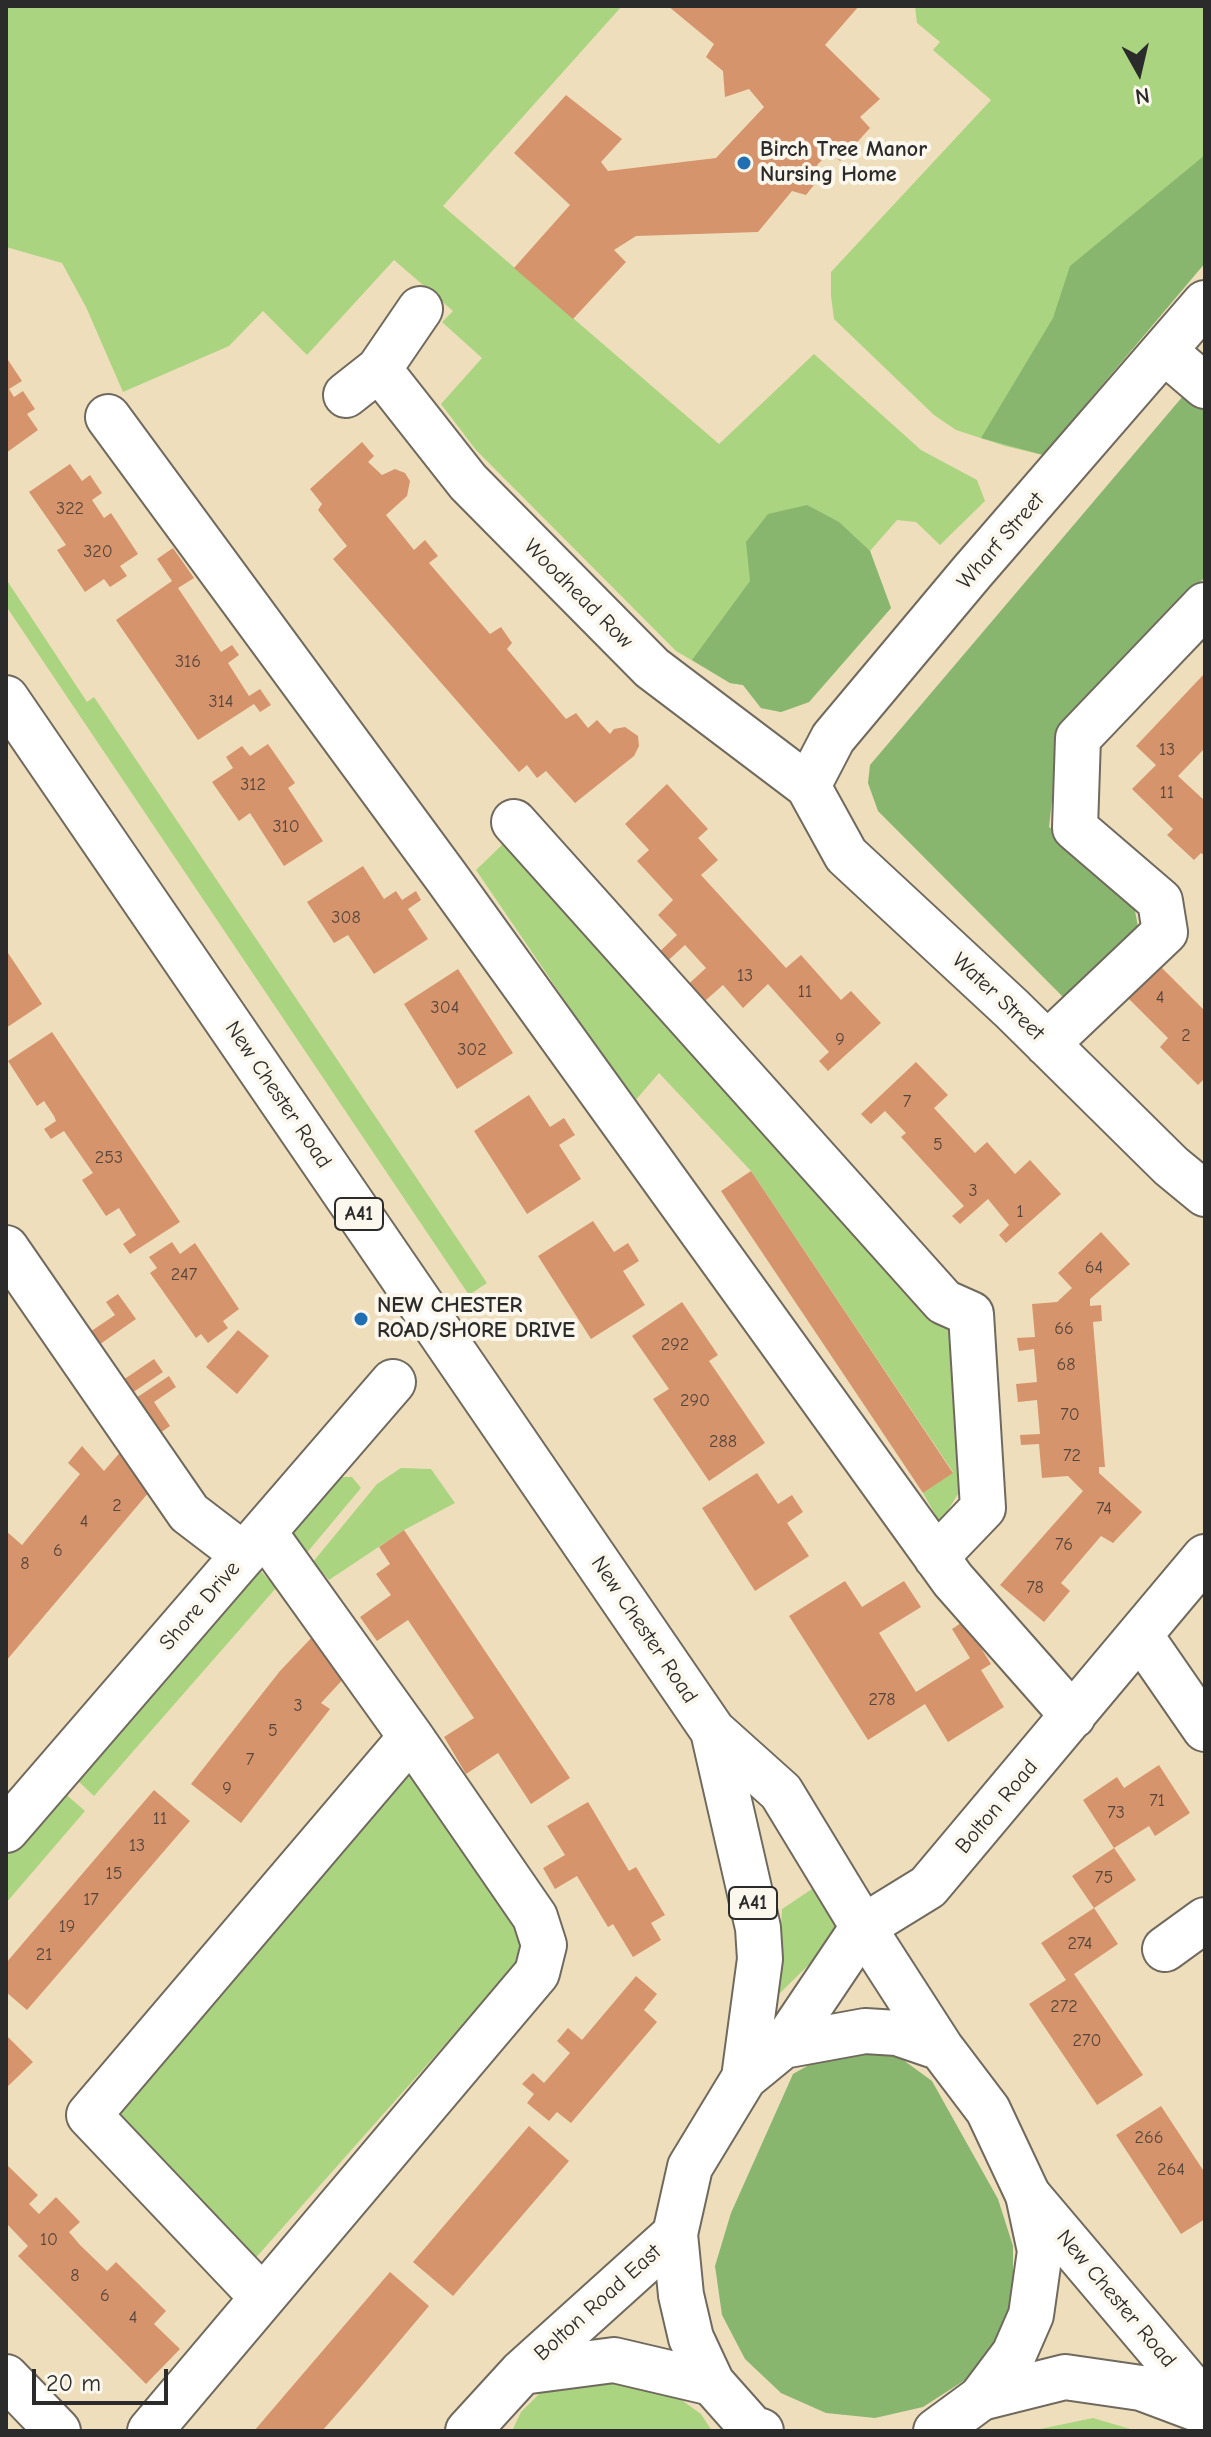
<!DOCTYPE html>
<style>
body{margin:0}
#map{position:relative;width:1211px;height:2437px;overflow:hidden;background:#efdebc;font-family:"Comic Neue",sans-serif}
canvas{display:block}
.frame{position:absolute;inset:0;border:8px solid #2b2b2b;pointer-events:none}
.north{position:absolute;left:1099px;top:32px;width:80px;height:80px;-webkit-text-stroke:6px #fbf7ec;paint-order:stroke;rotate:172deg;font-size:22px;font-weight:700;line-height:32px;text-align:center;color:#2b2b2b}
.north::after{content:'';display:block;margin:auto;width:28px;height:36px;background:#2b2b2b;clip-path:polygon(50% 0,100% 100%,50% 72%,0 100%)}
.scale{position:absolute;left:32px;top:2369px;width:136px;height:36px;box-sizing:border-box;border:4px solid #2b2b2b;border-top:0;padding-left:10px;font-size:24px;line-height:28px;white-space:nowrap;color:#2b2b2b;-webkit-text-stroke:6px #fbf7ec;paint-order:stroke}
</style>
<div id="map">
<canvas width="1211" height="2437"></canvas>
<div class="frame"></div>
<div class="north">N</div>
<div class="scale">20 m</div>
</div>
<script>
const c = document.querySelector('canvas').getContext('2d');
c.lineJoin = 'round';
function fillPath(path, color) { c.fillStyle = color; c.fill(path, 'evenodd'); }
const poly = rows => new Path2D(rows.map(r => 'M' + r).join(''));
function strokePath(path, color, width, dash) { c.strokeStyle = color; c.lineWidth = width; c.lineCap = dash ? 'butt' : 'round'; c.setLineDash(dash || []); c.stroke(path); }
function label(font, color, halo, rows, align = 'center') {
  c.font = font + ' "Comic Neue",sans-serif'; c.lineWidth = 8; c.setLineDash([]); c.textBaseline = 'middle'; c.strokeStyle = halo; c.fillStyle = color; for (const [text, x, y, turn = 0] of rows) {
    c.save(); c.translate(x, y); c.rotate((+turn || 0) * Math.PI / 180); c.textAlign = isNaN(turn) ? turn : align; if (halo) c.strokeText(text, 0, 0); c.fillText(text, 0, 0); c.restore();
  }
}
const green = poly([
 [6,6,622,6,443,206,719,444,814,354,921,450,977,480,985,501,940,545,916,522,897,520,870,551,891,608,809,702,781,712,761,708,743,685,730,683,676,651,476,450,441,404,482,358,442,322,453,311,394,260,307,355,263,311,229,346,123,392,86,307,62,263,6,247],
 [915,6,1205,6,1205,263,1043,455,1005,446,956,430,934,415,834,319,831,296,831,272,991,100,933,50,940,42,917,23],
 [6,579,87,702,94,697,487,1283,469,1295,6,606],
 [506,841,945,1317,958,1344,968,1478,940,1523,923,1493,953,1472,751,1171,659,1073,634,1102,476,870],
 [401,1468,431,1469,455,1503,404,1530,329,1580,313,1562,377,1484],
 [326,1477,352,1477,361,1488,305,1555,285,1526],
 [258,1568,276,1588,94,1796,75,1778],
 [395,1772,425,1774,529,1931,528,1951,252,2262,125,2137,116,2111],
 [62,1791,85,1811,6,1903,6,1857],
 [815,1887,843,1931,777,1996,782,1909],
 [592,2377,669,2391,701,2414,712,2431,512,2431,521,2412,540,2393,564,2380],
 [1093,2418,1137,2431,1033,2431,1035,2430]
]);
const forest = poly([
 [1205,155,1205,263,1043,455,981,438,1053,318,1070,266],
 [1189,389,1205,403,1205,577,1061,722,1049,827,1133,900,1138,927,1063,997,878,811,868,783,870,765],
 [807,505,839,522,870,551,891,608,809,702,781,712,761,708,743,685,730,683,692,660,750,581,746,542,768,514],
 [857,2050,895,2054,932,2081,998,2199,1013,2246,1013,2295,996,2342,965,2380,923,2407,875,2418,826,2413,781,2393,745,2359,722,2315,715,2266,731,2213,793,2074,823,2057]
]);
const building = poly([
 [668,6,859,6,825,45,880,99,860,117,870,128,840,161,830,152,817,165,824,172,806,195,792,191,758,232,636,236,614,250,626,262,573,319,514,268,570,205,514,153,566,95,622,139,601,162,608,171,716,158,764,107,749,89,725,97,723,71,706,57,714,44],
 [6,357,22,381,9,389,14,397,23,391,35,409,27,414,38,430,6,453],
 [362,442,374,456,368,462,382,475,395,469,405,473,410,481,407,496,386,515,414,550,425,540,438,556,429,563,490,634,501,627,512,643,507,649,566,719,576,713,588,728,597,720,610,734,614,729,625,727,638,736,639,746,634,756,575,803,546,771,537,778,527,765,519,772,333,559,347,546,318,510,322,504,310,489],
 [70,464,82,481,90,475,102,493,92,500,104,518,111,513,138,554,120,566,127,576,110,587,104,579,85,592,57,550,66,545,29,492],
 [173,548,194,578,178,588,221,652,232,645,239,655,228,663,249,696,260,689,271,705,260,712,254,704,198,740,116,620,172,581,157,559],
 [1205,673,1205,748,1178,776,1205,801,1205,856,1201,853,1194,860,1167,835,1173,829,1132,789,1156,765,1136,746],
 [268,744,295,783,288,788,323,841,284,866,250,813,239,821,212,782,233,768,226,757,242,746,250,756],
 [667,784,708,829,698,838,718,860,701,875,786,968,801,955,841,1000,851,991,881,1023,828,1071,819,1061,829,1052,768,984,743,1008,723,985,698,1007,682,990,706,968,685,945,661,967,653,958,677,935,658,915,673,900,637,861,649,850,625,824],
 [363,866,384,899,396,891,402,900,416,891,421,900,408,909,428,939,374,974,348,935,334,943,307,902],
 [6,950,42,1004,6,1028],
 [1157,963,1205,1011,1205,1078,1198,1085,1160,1047,1168,1038,1125,995],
 [458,969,513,1053,457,1089,404,1004],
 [52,1032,180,1222,130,1254,123,1244,136,1235,119,1208,106,1216,82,1180,93,1173,64,1131,51,1139,44,1129,56,1121,54,1116,44,1101,37,1106,8,1061],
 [916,1062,948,1095,934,1108,975,1153,987,1142,1015,1174,1030,1160,1061,1194,1006,1243,999,1235,1009,1225,988,1199,960,1224,952,1216,964,1206,901,1137,906,1133,885,1111,871,1124,861,1114],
 [529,1095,550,1127,564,1118,575,1135,559,1145,581,1179,527,1214,474,1131],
 [751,1171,953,1473,923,1493,721,1191],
 [593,1221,614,1252,628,1243,639,1261,623,1271,645,1305,591,1339,538,1256],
 [1101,1232,1130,1264,1090,1299,1090,1306,1101,1305,1102,1321,1093,1322,1105,1467,1099,1467,1099,1473,1142,1512,1113,1543,1101,1536,1061,1583,1070,1591,1044,1622,1000,1585,1083,1491,1068,1476,1042,1478,1039,1444,1021,1445,1020,1435,1040,1434,1037,1400,1018,1402,1016,1384,1037,1382,1034,1349,1019,1351,1017,1338,1035,1337,1032,1304,1057,1302,1072,1288,1058,1273],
 [172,1242,180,1254,195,1243,239,1309,223,1321,228,1328,208,1343,201,1334,196,1338,150,1273,157,1268,149,1257],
 [118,1294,136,1319,96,1347,87,1334,115,1315,106,1302],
 [682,1302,718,1355,709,1361,765,1443,709,1481,653,1399,669,1389,632,1336],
 [238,1330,269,1356,237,1394,206,1367],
 [154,1359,163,1372,132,1393,123,1380],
 [169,1376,176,1387,154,1402,170,1426,153,1438,130,1402],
 [82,1446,104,1471,123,1449,155,1485,6,1661,6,1531,22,1545,80,1474,68,1463],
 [757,1473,778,1504,792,1495,803,1512,787,1523,809,1556,755,1591,702,1508],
 [404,1530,570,1778,531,1804,498,1753,466,1774,444,1737,474,1718,408,1620,377,1641,360,1617,391,1595,376,1574,390,1564,379,1547],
 [845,1581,862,1607,904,1581,921,1607,879,1633,916,1692,970,1658,952,1629,964,1621,991,1664,981,1670,1004,1707,948,1742,925,1704,868,1740,789,1616],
 [315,1634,347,1675,321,1703,330,1709,241,1823,191,1784,280,1671],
 [1159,1765,1190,1813,1155,1836,1149,1826,1114,1848,1136,1880,1094,1908,1118,1944,1074,1974,1143,2075,1097,2105,1029,2004,1066,1980,1041,1943,1094,1908,1072,1876,1114,1848,1083,1800,1117,1777,1124,1788],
 [154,1790,190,1821,27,2010,6,1992,6,1963],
 [588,1802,629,1871,636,1867,665,1915,651,1923,661,1940,633,1957,613,1924,608,1927,577,1876,555,1889,543,1868,565,1855,547,1826],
 [636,1976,657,1994,644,2010,657,2022,571,2123,557,2112,549,2121,527,2103,534,2094,522,2084,533,2073,544,2083,570,2053,557,2041,568,2028,582,2040],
 [6,2035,33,2062,6,2088],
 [1161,2106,1205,2173,1205,2219,1181,2234,1116,2135],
 [529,2126,569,2161,453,2296,413,2262],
 [6,2164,38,2195,29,2204,39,2214,56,2197,80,2222,69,2232,80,2245,107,2271,116,2262,166,2311,154,2324,180,2349,146,2384,18,2256,28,2246,6,2223],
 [390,2272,429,2306,359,2389,322,2431,254,2431]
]);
const minor = poly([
 [1164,351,1205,386],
 [379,369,468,482,652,668,808,786,846,855,1012,1009,1171,1166,1205,1194],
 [346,395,379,369,420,309],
 [108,417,447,878,953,1580,1073,1716],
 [808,786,833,738,972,572,1205,303],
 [514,822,944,1302,971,1314,983,1508,936,1557],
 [1047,1044,1165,932,1160,901,1075,828,1078,738,1205,605],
 [6,1248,189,1513,244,1555],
 [1140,1635,1205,1729],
 [6,1830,393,1382],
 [1165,1949,1205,1920],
 [783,2046,863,1927,928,1887,1205,1557],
 [261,2296,89,2115,411,1737],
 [522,2372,614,2360,712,2383],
 [6,2377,58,2431],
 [150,2431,537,1973,544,1945,535,1917,411,1737,264,1532],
 [468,2431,522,2372,675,2234]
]);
const major = poly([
 [1028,2195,1205,2404],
 [981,2398,1065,2377,1141,2388,1205,2412]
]);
const highway = poly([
 [6,698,713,1731,781,1792,863,1927,941,2048,988,2110,1028,2195,1040,2251,1031,2315,1014,2354,981,2398,936,2431],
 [713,1731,758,1928,760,1959,744,2078],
 [761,2431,752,2428,712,2383,691,2338,681,2295,675,2234,690,2167,744,2078,783,2046,865,2031,897,2033,941,2048]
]);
const markers = [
 [744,163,8,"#1f6fb2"],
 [361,1319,8,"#1f6fb2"]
];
const numberNames = [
 ["322",70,509],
 ["320",98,552],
 ["316",188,662],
 ["314",221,702],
 ["13",1167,750],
 ["312",253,785],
 ["11",1167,793],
 ["310",286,827],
 ["308",346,918],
 ["13",745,976],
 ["11",805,992],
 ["4",1160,998],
 ["304",445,1008],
 ["2",1186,1036],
 ["9",840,1040],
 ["302",472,1050],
 ["7",907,1102],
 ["5",938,1145],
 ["253",109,1158],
 ["3",973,1191],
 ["1",1020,1212],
 ["64",1094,1268],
 ["247",184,1275],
 ["66",1064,1329],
 ["292",675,1345],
 ["68",1066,1365],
 ["290",695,1401],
 ["70",1070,1415],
 ["288",723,1442],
 ["72",1072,1456],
 ["2",117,1506],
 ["74",1104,1509],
 ["4",84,1522],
 ["76",1064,1545],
 ["6",58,1551],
 ["8",25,1564],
 ["78",1035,1588],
 ["278",882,1700],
 ["3",298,1706],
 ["5",273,1731],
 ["7",250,1760],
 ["9",227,1789],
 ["71",1157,1801],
 ["73",1116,1813],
 ["11",160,1819],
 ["13",137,1846],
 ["15",114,1874],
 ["75",1104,1878],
 ["17",91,1900],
 ["19",67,1927],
 ["274",1080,1944],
 ["21",44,1955],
 ["272",1064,2007],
 ["270",1087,2041],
 ["266",1149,2138],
 ["264",1171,2170],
 ["10",49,2240],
 ["8",75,2276],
 ["6",105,2296],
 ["4",133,2318]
];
const shields = [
 [359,1214,48],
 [753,1903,48]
];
const shieldNames = [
 ["A41",359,1214],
 ["A41",753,1903]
];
const poiNames = [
 ["Birch Tree Manor",760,150],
 ["Nursing Home",760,175],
 ["NEW CHESTER",377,1306],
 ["ROAD/SHORE DRIVE",377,1331]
];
const streetNames = [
 ["Wharf Street",1001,541,-49],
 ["Woodhead Row",578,594,45],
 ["Water Street",998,997,43],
 ["New Chester Road",278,1095,56],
 ["Shore Drive",200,1606,-49],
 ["New Chester Road",644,1630,56],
 ["Bolton Road",997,1807,-50],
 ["New Chester Road",1116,2299,50],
 ["Bolton Road East",598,2303,-42]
];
fillPath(green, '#abd480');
fillPath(forest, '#88b66e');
fillPath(building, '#d6946c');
strokePath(minor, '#706a5e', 48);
strokePath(major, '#706a5e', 48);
strokePath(highway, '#706a5e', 48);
strokePath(minor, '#fff', 44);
strokePath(major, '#fff', 44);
strokePath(highway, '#fff', 44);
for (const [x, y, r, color] of markers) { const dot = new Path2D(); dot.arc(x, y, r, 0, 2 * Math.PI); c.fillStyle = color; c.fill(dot); strokePath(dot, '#fbf7ec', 3); }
label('18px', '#56453b', null, numberNames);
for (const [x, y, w] of shields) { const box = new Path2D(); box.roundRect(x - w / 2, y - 16, w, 32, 6); c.fillStyle = '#fbf7ec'; c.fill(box); strokePath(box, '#2b2b2b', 2); }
label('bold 20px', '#2b2b2b', null, shieldNames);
label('bold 22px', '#2b2b2b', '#fbf7ec', poiNames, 'left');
label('22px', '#2b2b2b', '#fbf7ec', streetNames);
</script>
